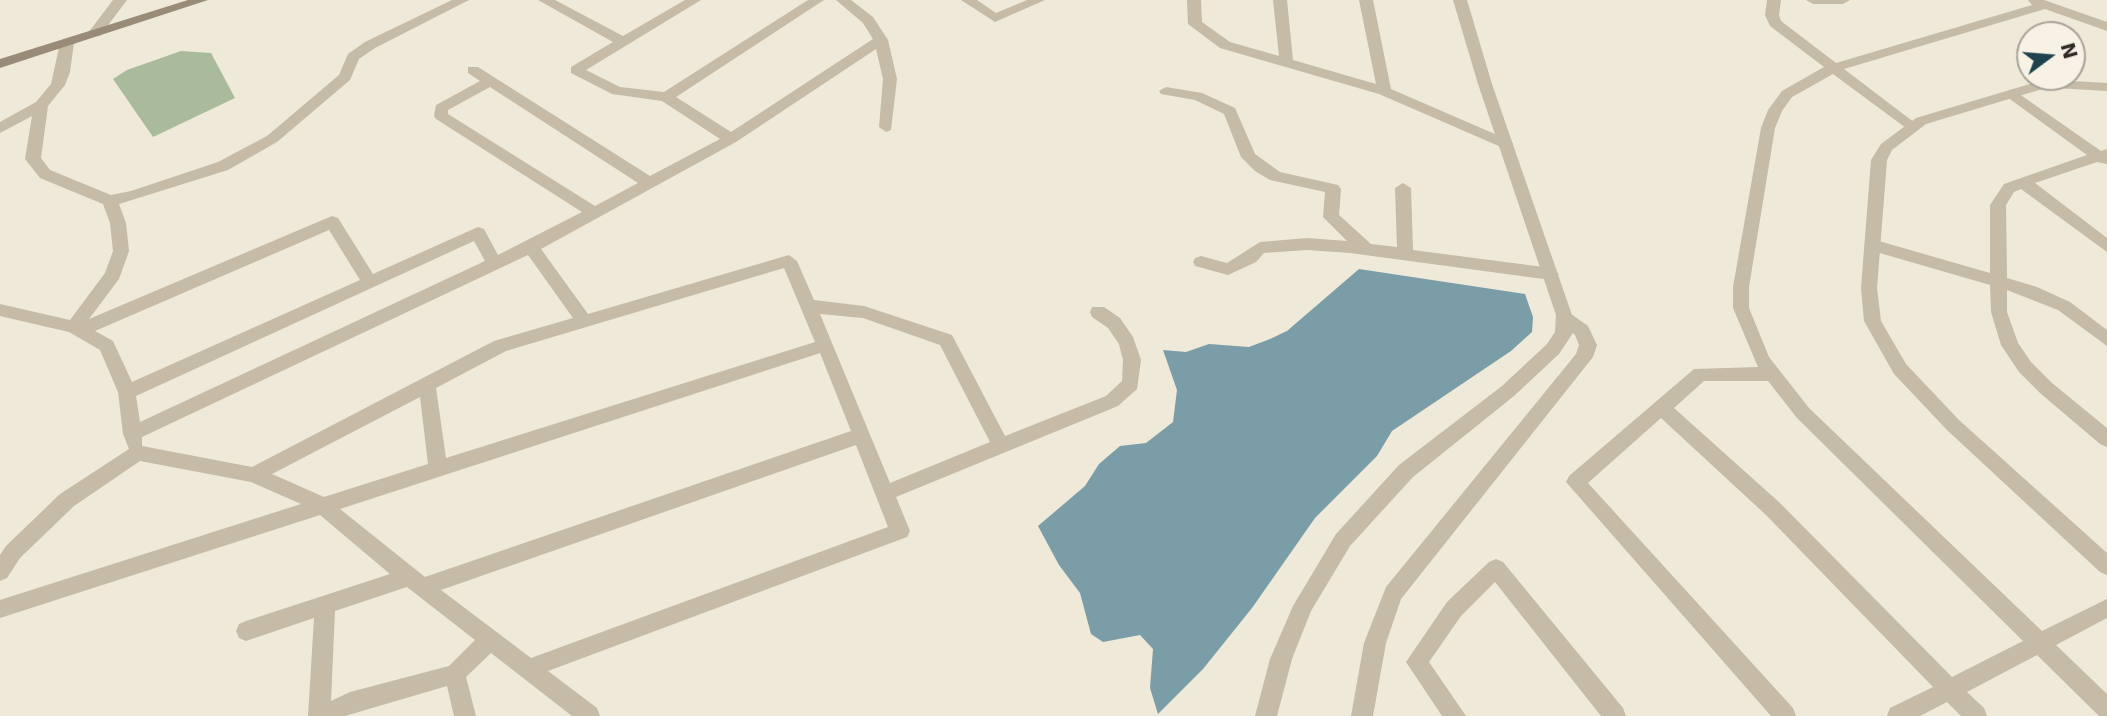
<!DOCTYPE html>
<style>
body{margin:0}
#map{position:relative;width:2107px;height:716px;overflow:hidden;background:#eee9d9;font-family:"DejaVu Sans",sans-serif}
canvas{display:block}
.north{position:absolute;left:2016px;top:21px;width:70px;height:70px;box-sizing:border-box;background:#f7f2e5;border:2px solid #a8a399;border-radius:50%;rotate:74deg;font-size:19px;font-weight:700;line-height:28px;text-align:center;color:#322c26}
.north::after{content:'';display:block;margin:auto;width:24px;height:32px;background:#20424f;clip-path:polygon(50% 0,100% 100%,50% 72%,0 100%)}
</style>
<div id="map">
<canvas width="2107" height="716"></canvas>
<div class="north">N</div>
</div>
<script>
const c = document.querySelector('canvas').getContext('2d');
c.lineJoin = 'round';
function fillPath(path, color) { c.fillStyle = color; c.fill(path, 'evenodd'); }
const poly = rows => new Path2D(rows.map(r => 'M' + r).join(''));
const green = poly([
 [181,51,211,53,235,98,153,137,113,79,127,70]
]);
const water = poly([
 [1359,269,1525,294,1533,317,1532,332,1511,351,1392,431,1377,456,1315,518,1252,608,1203,669,1158,714,1150,688,1153,649,1140,635,1103,642,1091,634,1080,593,1059,565,1038,526,1085,486,1099,464,1120,446,1146,443,1173,422,1177,390,1163,350,1186,352,1209,344,1249,347,1270,339,1287,331]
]);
const minor = poly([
 [113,0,127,0,100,36,90,36,88,33,113,0],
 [452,0,469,0,375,48,359,59,350,80,277,142,228,170,119,204,126,223,129,251,119,279,89,319,332,216,338,218,373,274,478,227,484,229,498,255,582,212,436,119,434,116,436,105,480,81,468,73,468,67,478,67,650,176,720,139,662,101,612,94,571,73,571,67,613,42,538,0,555,0,623,36,685,0,701,0,586,70,620,87,664,92,808,0,824,0,676,97,731,132,873,39,863,23,836,0,851,0,873,17,888,40,897,79,891,130,886,132,879,127,883,79,876,49,736,142,541,249,588,314,789,255,797,261,814,300,864,306,952,335,1005,436,1106,396,1122,381,1123,360,1119,344,1108,328,1092,317,1090,312,1092,307,1104,307,1120,318,1133,337,1141,360,1137,389,1118,406,896,497,910,531,907,537,548,671,597,708,600,716,572,716,491,653,466,677,476,716,454,716,447,686,345,716,308,716,314,618,246,641,239,638,236,631,239,624,246,621,390,574,320,515,0,618,0,600,301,504,251,482,140,461,74,506,20,558,7,578,0,581,0,555,6,546,60,494,129,449,123,434,118,392,100,350,69,332,0,316,0,304,70,320,105,273,113,251,110,223,103,204,40,178,25,159,32,116,0,133,0,122,36,102,51,84,60,43,62,40,72,40,74,43,70,72,65,85,48,106,41,158,50,170,111,195,131,191,218,162,267,136,339,75,348,54,365,42,452,0],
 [490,87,638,183,595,206,448,114,448,110,490,87],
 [329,230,360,280,132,382,113,341,95,331,329,230],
 [474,241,485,261,140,422,136,396,474,241],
 [528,255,573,318,494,341,252,467,142,446,142,437,528,255],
 [784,268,815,342,446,458,436,388,506,351,784,268],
 [820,314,863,318,940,345,990,442,890,483,820,314],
 [820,353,851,431,425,577,340,509,820,353],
 [420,397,428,464,324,497,272,474,420,397],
 [856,445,888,527,531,658,441,590,856,445],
 [407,587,475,640,449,666,350,692,331,701,335,611,407,587],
 [961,0,977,0,996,13,1027,0,1045,0,995,22,961,0],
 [1187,0,1201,0,1202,22,1230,42,1279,56,1273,0,1287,0,1293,60,1376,84,1359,0,1373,0,1391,89,1511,141,1513,144,1511,147,1501,147,1379,94,1220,48,1188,24,1187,0],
 [1767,0,1781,0,1779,15,1781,21,1836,63,2032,5,2028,0,2044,0,2107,22,2107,31,2045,9,1844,69,1915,123,1917,126,1915,129,1910,131,1833,74,1792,97,1782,111,1775,128,1749,287,1749,308,1769,357,1809,408,2042,631,2107,599,2107,618,2056,645,2107,694,2107,716,2099,716,2037,655,1967,692,1984,708,1987,716,1961,716,1947,702,1920,716,1887,716,1890,708,1933,687,1766,515,1661,418,1588,483,1793,708,1796,716,1771,716,1566,482,1569,476,1694,369,1758,367,1733,308,1733,287,1761,128,1768,110,1782,91,1824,67,1770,26,1765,15,1767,0],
 [1704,381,1768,381,1797,418,2023,641,1952,677,1780,503,1674,408,1704,381],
 [1806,0,1850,0,1843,4,1813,4,1806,0],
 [1166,87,1202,93,1235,108,1255,154,1280,172,1338,185,1341,189,1339,215,1371,244,1397,247,1395,188,1403,183,1411,188,1413,250,1551,268,1559,274,1551,280,1350,253,1307,250,1264,253,1256,262,1228,275,1195,266,1193,262,1195,258,1201,256,1227,263,1260,242,1307,238,1347,241,1323,217,1325,192,1270,180,1255,171,1241,157,1224,114,1195,100,1161,94,1159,91,1166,87],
 [2012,89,2101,151,2107,149,2107,164,2097,162,2035,183,2107,238,2107,252,2021,189,2014,192,2006,205,2007,278,2037,287,2070,302,2107,330,2107,346,2058,310,2007,290,2007,312,2018,343,2031,362,2052,383,2107,428,2107,447,2100,444,2040,393,2019,372,2001,345,1991,312,1990,285,1866,249,1864,245,1872,239,1990,273,1990,205,2004,184,2087,155,2007,97,2005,94,2012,89],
 [1564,309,1588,326,1597,345,1593,357,1401,599,1386,643,1373,716,1351,716,1364,643,1386,587,1576,354,1579,345,1575,335,1556,315,1558,310,1564,309],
 [1496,559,1503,562,1623,708,1626,716,1601,716,1495,582,1461,616,1429,662,1466,716,1442,716,1406,662,1447,602,1489,562,1496,559]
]);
const tertiary = poly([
 [1453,0,1467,0,1492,84,1572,315,1573,333,1559,354,1514,396,1413,477,1350,546,1311,611,1292,659,1277,716,1255,716,1270,659,1293,606,1336,534,1399,465,1502,386,1547,344,1555,332,1556,315,1478,84,1453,0],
 [2055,80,2107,83,2107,91,2055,88,2039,90,1926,124,1892,150,1887,160,1877,288,1881,321,1906,364,1959,420,2107,553,2107,575,2100,572,1947,430,1894,374,1864,321,1861,288,1871,160,1881,144,1916,118,2033,83,2055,80]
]);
const secondary = poly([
 [188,0,208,0,0,68,0,59,188,0]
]);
fillPath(green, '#a9bb9b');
fillPath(water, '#7b9da8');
fillPath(minor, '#c5bba6');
fillPath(tertiary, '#c5bba6');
fillPath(secondary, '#988b78');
</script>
